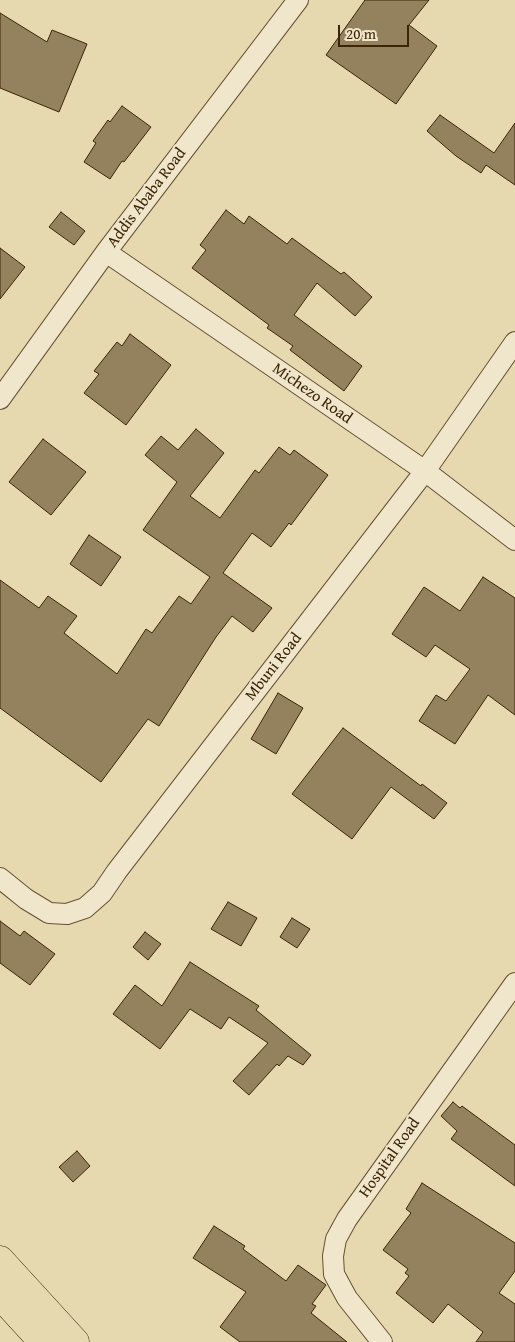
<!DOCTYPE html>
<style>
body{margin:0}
#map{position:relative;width:515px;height:1342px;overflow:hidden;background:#e6d9b0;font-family:"Gentium Book Plus",serif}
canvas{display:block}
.scale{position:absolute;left:338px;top:25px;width:71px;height:22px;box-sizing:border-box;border:2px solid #3c2407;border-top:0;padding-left:6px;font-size:15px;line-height:18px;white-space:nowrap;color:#3c2407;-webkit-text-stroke:4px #efe6cc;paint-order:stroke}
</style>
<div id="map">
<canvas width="515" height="1342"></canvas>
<div class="scale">20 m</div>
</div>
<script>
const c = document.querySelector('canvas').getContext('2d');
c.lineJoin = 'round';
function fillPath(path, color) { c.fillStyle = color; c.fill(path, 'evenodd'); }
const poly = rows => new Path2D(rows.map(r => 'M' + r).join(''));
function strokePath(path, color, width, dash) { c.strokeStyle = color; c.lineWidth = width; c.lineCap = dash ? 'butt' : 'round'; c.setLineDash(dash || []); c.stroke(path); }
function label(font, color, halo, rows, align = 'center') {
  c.font = font + ' "Gentium Book Plus",serif'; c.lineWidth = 4.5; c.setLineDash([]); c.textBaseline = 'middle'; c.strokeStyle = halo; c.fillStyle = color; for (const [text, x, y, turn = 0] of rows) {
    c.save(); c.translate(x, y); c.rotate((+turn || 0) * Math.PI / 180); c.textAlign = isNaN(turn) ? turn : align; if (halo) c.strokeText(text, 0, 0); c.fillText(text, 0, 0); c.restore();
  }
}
const building = poly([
 [365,0,429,0,409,25,437,46,396,104,326,55,365,0],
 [0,13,47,42,52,30,87,44,59,112,0,88,0,13],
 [122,106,151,127,124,162,122,161,110,179,84,162,96,143,93,141,108,120,110,122,122,106],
 [440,115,494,153,515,123,515,185,486,165,481,173,456,156,427,131,440,115],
 [226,210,244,224,249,216,287,244,292,238,341,274,344,272,372,297,355,316,317,283,294,315,362,366,344,391,290,350,293,346,267,328,269,325,192,268,206,250,200,245,226,210],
 [61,212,85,231,74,245,49,227,61,212],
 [0,248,25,267,0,299,0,248],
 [130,334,171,365,126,425,84,393,99,374,94,371,117,342,122,346,130,334],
 [196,429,224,453,190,496,220,518,255,470,259,473,279,447,290,455,294,450,328,475,291,525,289,523,271,547,252,533,223,573,272,608,253,632,232,616,216,637,159,726,148,719,101,782,0,708,0,580,39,608,48,596,77,616,64,633,117,674,146,629,152,633,179,596,191,604,210,577,143,530,177,482,145,455,161,436,178,450,196,429],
 [43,439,86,472,51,515,9,482,43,439],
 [89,535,121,557,101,586,70,564,89,535],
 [483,577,515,598,515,715,488,695,455,744,419,721,436,695,446,701,470,669,435,645,426,657,392,634,424,587,460,611,483,577],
 [278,693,303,708,276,754,251,739,278,693],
 [343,728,421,786,422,784,447,803,434,819,391,787,352,839,292,794,343,728],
 [228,902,257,918,241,946,211,929,228,902],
 [292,918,310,929,297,948,280,937,292,918],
 [0,921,20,936,24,931,55,954,30,985,0,963,0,921],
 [145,932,161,944,148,960,133,947,145,932],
 [190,962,259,1006,256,1010,311,1055,303,1065,288,1056,279,1066,277,1064,249,1095,233,1081,268,1043,229,1017,221,1029,190,1009,160,1049,113,1014,135,985,162,1006,190,962],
 [453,1102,460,1108,462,1106,515,1145,515,1186,451,1139,457,1131,441,1116,453,1102],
 [77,1151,90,1166,73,1182,59,1167,77,1151],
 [422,1183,515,1243,515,1271,499,1293,515,1304,515,1342,476,1342,483,1332,448,1304,433,1323,396,1293,409,1276,405,1273,408,1269,383,1250,411,1213,406,1209,422,1183],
 [214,1226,245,1246,243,1249,286,1281,298,1265,326,1285,312,1304,316,1306,311,1313,347,1342,240,1342,220,1327,246,1292,193,1258,214,1226]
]);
const street = poly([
 [106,252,425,471,515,540],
 [0,399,106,252,298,0],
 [0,878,26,899,49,913,67,914,85,908,102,893,117,871,425,471,515,342],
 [382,1342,347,1298,334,1274,333,1256,336,1239,347,1219,515,983]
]);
const highway = poly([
 [0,1260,75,1342],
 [0,1295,43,1342]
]);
const streetNames = [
 ["Addis Ababa Road",147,198,-53],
 ["Michezo Road",312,394,35],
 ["Mbuni Road",274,667,-52],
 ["Hospital Road",390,1158,-55]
];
fillPath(building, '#94825f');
strokePath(building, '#3c2407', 1);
strokePath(street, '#665131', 22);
strokePath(highway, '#3c2407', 29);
strokePath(street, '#efe6cc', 20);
strokePath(highway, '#e6d9b0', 28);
label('16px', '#3c2407', '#efe6cc', streetNames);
</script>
